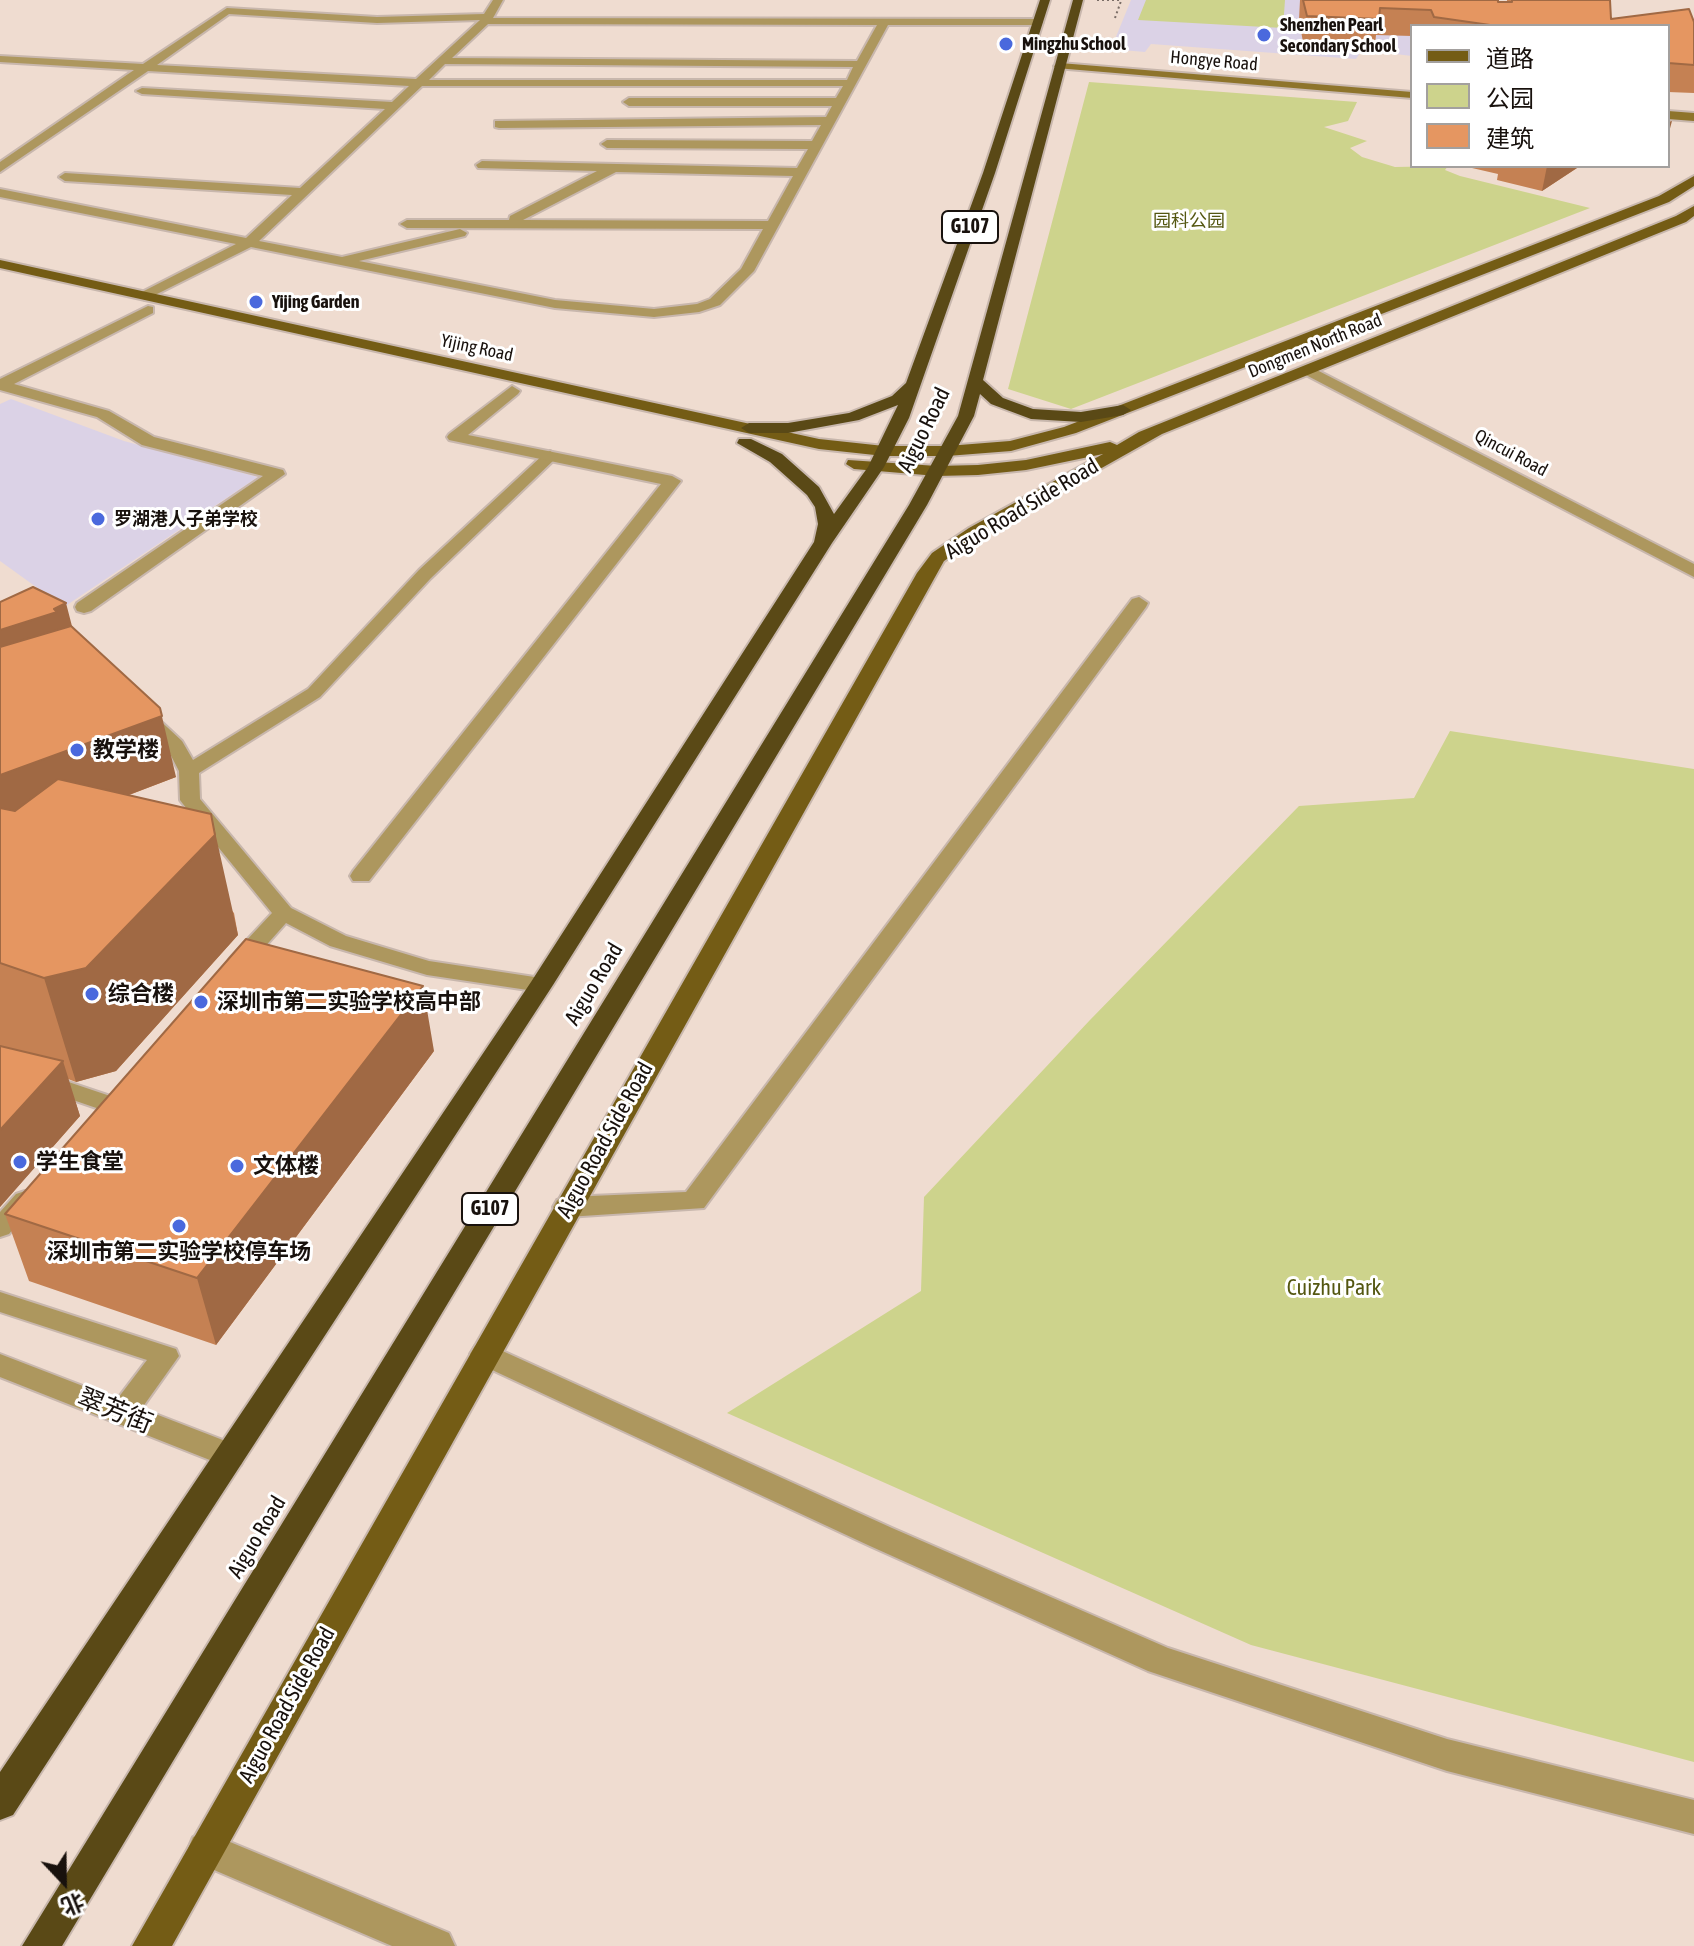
<!DOCTYPE html>
<meta charset="utf-8">
<style>
body{margin:0}
#map{position:relative;width:1694px;height:1946px;overflow:hidden;background:#efdcd0;font-family:"Asap Condensed","Noto Sans SC",sans-serif}
canvas{display:block}
.legend{position:absolute;left:1410px;top:24px;width:260px;height:144px;box-sizing:border-box;background:#fff;border:2px solid #a3a09e;margin:0;padding:10px 14px;list-style:none;font-size:24px;color:#18110d}
.legend li{display:flex;align-items:center;gap:16px;height:40px}
.legend b{width:40px;border:2px solid #a3a09e}
.north{position:absolute;left:24px;top:1842px;width:80px;height:80px;-webkit-text-stroke:6px #fff;paint-order:stroke;rotate:158deg;font-size:22px;font-weight:700;line-height:32px;text-align:center;color:#18110d}
.north::after{content:'';display:block;margin:auto;width:28px;height:36px;background:#18110d;clip-path:polygon(50% 0,100% 100%,50% 72%,0 100%)}
</style>
<div id="map">
<canvas width="1694" height="1946"></canvas>
<ul class="legend">
<li><b style="height:10px;background:#745c15"></b>道路</li>
<li><b style="height:22px;background:#cdd38c"></b>公园</li>
<li><b style="height:22px;background:#e59661"></b>建筑</li>
</ul>
<div class="north">北</div>
</div>
<script>
const c = document.querySelector('canvas').getContext('2d');
c.lineJoin = 'round';
function fillPath(path, color) { c.fillStyle = color; c.fill(path, 'evenodd'); }
const poly = rows => new Path2D(rows.map(r => 'M' + r).join(''));
function strokePath(path, color, width, dash) { c.strokeStyle = color; c.lineWidth = width; c.lineCap = dash ? 'butt' : 'round'; c.setLineDash(dash || []); c.stroke(path); }
function label(font, color, halo, rows, align = 'center') {
  c.font = font + ' "Asap Condensed","Noto Sans SC",sans-serif'; c.lineWidth = 6; c.setLineDash([]); c.textBaseline = 'middle'; c.strokeStyle = halo; c.fillStyle = color; for (const [text, x, y, turn = 0] of rows) {
    c.save(); c.translate(x, y); c.rotate((+turn || 0) * Math.PI / 180); c.textAlign = isNaN(turn) ? turn : align; if (halo) c.strokeText(text, 0, 0); c.fillText(text, 0, 0); c.restore();
  }
}
const education = poly([
 [1131,0,1490,0,1412,26,1412,56,1362,50,1356,59,1151,44,1145,52,1111,49],
 [11,399,124,441,258,477,64,607,0,561,0,404]
]);
const green = poly([
 [1146,0,1285,0,1283,28,1138,20],
 [1089,82,1357,102,1348,121,1324,127,1367,141,1350,148,1362,157,1395,167,1448,166,1445,170,1460,176,1590,208,1071,409,1008,389],
 [1450,731,1694,769,1694,1762,1251,1645,727,1413,921,1291,924,1197,1090,1020,1299,806,1414,798]
]);
const path = poly([
 [1097,0,1121,0],
 [1115,18,1121,1]
]);
const lane = poly([
 [550,451,558,456,555,459,431,578,320,697,199,773,200,799,291,908,346,936,429,961,541,978,549,980,552,985,549,990,541,992,427,975,330,946,286,923,246,968,230,968,227,963,230,958,272,913,183,804,180,800,179,771,167,748,137,718,139,714,153,714,182,741,193,760,308,689,419,570,545,453,550,451],
 [0,1059,119,1099,123,1105,119,1111,111,1113,0,1075,0,1059],
 [25,1191,34,1194,37,1200,9,1234,0,1237,0,1212,16,1194,25,1191],
 [0,1292,176,1349,179,1356,132,1422,122,1425,112,1422,108,1414,112,1406,147,1360,0,1312,0,1292]
]);
const street = poly([
 [493,0,503,0,493,18,1038,19,1043,22,1038,25,888,25,754,271,720,305,699,312,654,317,555,308,251,247,145,300,138,296,140,293,236,244,0,197,0,189,246,238,292,195,65,181,59,177,65,173,300,188,385,109,142,94,136,91,142,88,392,102,409,86,148,71,0,172,0,162,134,70,0,62,0,56,143,64,227,8,377,17,484,14,493,0],
 [229,14,377,23,480,20,416,79,157,65,229,14],
 [488,24,877,25,857,61,452,58,488,24],
 [445,64,853,67,847,80,429,80,445,64],
 [422,86,843,86,836,98,629,98,623,102,629,106,832,106,826,117,495,121,495,127,499,128,821,125,812,141,607,140,601,144,607,148,808,149,797,168,482,161,476,165,478,168,597,171,510,216,509,220,407,220,400,224,407,228,763,229,741,269,710,299,697,304,654,309,555,300,359,261,465,236,467,233,460,229,342,257,259,241,422,86],
 [616,172,793,176,768,221,523,220,616,172],
 [148,306,153,307,153,313,14,384,109,411,154,437,283,470,285,474,91,611,84,613,77,611,75,607,77,603,263,476,142,445,97,417,0,390,0,379,148,306],
 [1309,366,1694,564,1694,577,1304,374,1301,371,1309,366],
 [512,386,520,391,518,394,468,435,672,476,681,481,369,881,353,881,350,876,353,871,661,484,449,440,447,437,449,434,512,386],
 [1139,597,1148,603,1146,607,704,1208,567,1217,557,1214,553,1207,557,1200,567,1197,686,1192,1132,599,1139,597],
 [485,1343,892,1528,1168,1648,1447,1739,1694,1800,1694,1834,1447,1771,1148,1671,870,1546,475,1362,470,1354,475,1346,485,1343],
 [0,1354,241,1447,245,1456,241,1465,230,1468,0,1377,0,1354],
 [206,1832,449,1933,455,1946,392,1946,193,1861,188,1849,193,1837,206,1832]
]);
const secondary = poly([
 [1060,63,1412,92,1412,98,1056,68,1054,66,1060,63],
 [1668,111,1694,113,1694,121,1668,119,1668,111]
]);
const primary = poly([
 [1694,176,1694,186,1669,202,1076,433,1011,451,947,456,884,456,819,449,0,268,0,260,819,439,884,446,947,446,1010,441,1064,427,1659,196,1694,176],
 [1694,206,1694,216,1686,222,1162,434,981,536,944,561,172,1946,132,1946,917,573,932,553,969,528,1103,454,1026,470,978,475,937,476,854,469,846,464,848,460,937,466,978,465,1026,460,1110,442,1117,445,1139,432,1676,216,1694,206]
]);
const highway = poly([
 [1040,0,1050,0,995,173,909,418,884,467,832,543,553,985,13,1815,0,1820,0,1772,531,982,814,542,818,524,815,507,807,495,770,462,737,443,739,439,751,439,782,454,819,487,834,514,868,467,898,405,859,420,788,433,749,433,741,428,749,423,788,423,849,413,892,396,906,383,983,173,1040,0],
 [1073,0,1083,0,983,380,1003,398,1033,409,1081,412,1123,405,1131,410,1123,415,1081,422,1031,419,991,404,980,394,974,416,927,505,62,1946,22,1946,909,505,958,416,1073,0]
]);
const wall = poly([
 [1300,0,1498,0,1498,2,1507,2,1507,0,1610,0,1611,19,1694,22,1694,93,1668,92,1668,26,1412,26,1412,36,1376,35,1375,45,1303,42,1299,20],
 [1472,166,1580,166,1542,191,1497,180,1498,174,1472,168],
 [0,602,72,626,176,777,129,795,234,913,238,935,116,1071,76,1082,68,1079,80,1116,0,1207],
 [434,1051,216,1345,29,1281,5,1214]
]);
const shadedWall = poly([
 [1672,121,1668,136,1668,122],
 [1547,166,1580,166,1542,191],
 [66,603,81,661,0,695,0,630,54,609],
 [160,708,176,777,0,844,0,775],
 [211,814,238,935,116,1071,76,1082,44,978],
 [423,986,434,1051,216,1345,197,1278],
 [63,1061,80,1116,0,1207,0,1130]
]);
const building = poly([
 [1303,0,1498,0,1498,2,1512,2,1512,0,1610,0,1611,19,1689,9,1694,22,1694,65,1668,63,1668,26,1497,26,1434,17,1431,10,1380,8,1379,19,1307,16,1303,0],
 [33,587,66,603,54,609,57,612,0,630,0,602,33,587],
 [71,626,160,708,162,716,0,775,0,647,71,626],
 [58,779,211,814,215,835,86,968,44,978,0,963,0,808,15,811,58,779],
 [246,939,423,986,197,1278,5,1214,246,939],
 [0,1046,63,1061,0,1130,0,1046]
]);
const markers = [
 [1264,35,8,"#4a69dd"],
 [1006,44,8,"#4a69dd"],
 [256,302,8,"#4a69dd"],
 [98,519,8,"#4a69dd"],
 [77,750,8,"#4a69dd"],
 [92,994,8,"#4a69dd"],
 [201,1002,8,"#4a69dd"],
 [20,1162,8,"#4a69dd"],
 [237,1166,8,"#4a69dd"],
 [179,1226,8,"#4a69dd"]
];
const farPoinames = [
 ["Shenzhen Pearl",1280,25],
 ["Secondary School",1280,46],
 ["Mingzhu School",1022,44],
 ["Yijing Garden",272,302],
 ["罗湖港人子弟学校",114,519]
];
const farStreetnames = [
 ["Hongye Road",1214,61,5],
 ["Dongmen North Road",1315,346,-22],
 ["Yijing Road",477,348,12],
 ["Qincui Road",1511,453,28]
];
const farParknames = [
 ["园科公园",1189,221]
];
const shields = [
 [970,227,56],
 [490,1209,56]
];
const shieldNames = [
 ["G107",970,227],
 ["G107",490,1209]
];
const streetNames = [
 ["Aiguo Road",924,430,-64],
 ["Aiguo Road Side Road",1022,509,-31],
 ["Aiguo Road",594,984,-59],
 ["Aiguo Road Side Road",605,1140,-61],
 ["Aiguo Road",257,1537,-59],
 ["Aiguo Road Side Road",287,1705,-61]
];
const poiNames = [
 ["教学楼",93,750],
 ["综合楼",108,994],
 ["深圳市第二实验学校高中部",217,1002],
 ["学生食堂",36,1162],
 ["文体楼",253,1166],
 ["深圳市第二实验学校停车场",179,1252,"center"]
];
const parkNames = [
 ["Cuizhu Park",1334,1288]
];
const nearStreetnames = [
 ["翠芳街",115,1411,22]
];
fillPath(education, '#dbd2e6');
fillPath(green, '#cdd38c');
strokePath(lane, '#c8b7ad', 4);
strokePath(street, '#c8b7ad', 4);
strokePath(secondary, '#c8b7ad', 4);
strokePath(primary, '#c8b7ad', 4);
strokePath(highway, '#c8b7ad', 4);
strokePath(path, '#7a6d66', 2, [2, 3]);
fillPath(lane, '#ad975e');
fillPath(street, '#ad975e');
fillPath(secondary, '#8e742b');
fillPath(primary, '#745c15');
fillPath(highway, '#5a4916');
fillPath(wall, '#c58153');
fillPath(shadedWall, '#a06944');
fillPath(building, '#e59661');
strokePath(building, '#a06944', 2);
for (const [x, y, r, color] of markers) { const dot = new Path2D(); dot.arc(x, y, r, 0, 2 * Math.PI); c.fillStyle = color; c.fill(dot); strokePath(dot, '#fff', 3); }
label('bold 18px', '#18110d', '#fff', farPoinames, 'left');
label('18px', '#18110d', '#fff', farStreetnames);
label('18px', '#545711', '#fff', farParknames);
for (const [x, y, w] of shields) { const box = new Path2D(); box.roundRect(x - w / 2, y - 16, w, 32, 6); c.fillStyle = '#fff'; c.fill(box); strokePath(box, '#18110d', 2); }
label('bold 20px', '#18110d', null, shieldNames);
label('22px', '#18110d', '#fff', streetNames);
label('bold 22px', '#18110d', '#fff', poiNames, 'left');
label('22px', '#545711', '#fff', parkNames);
label('26px', '#18110d', '#fff', nearStreetnames);
</script>
